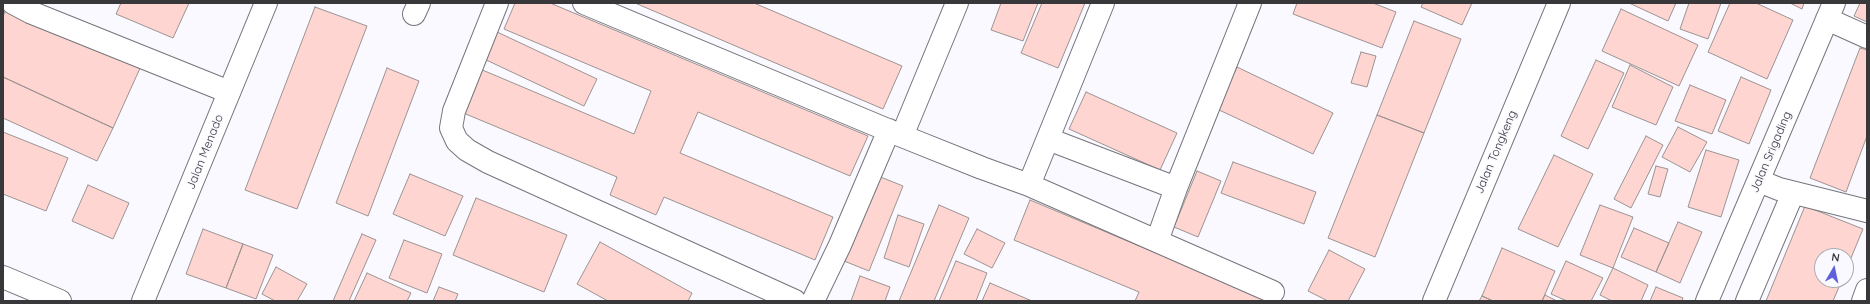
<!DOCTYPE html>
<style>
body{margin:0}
#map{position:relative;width:1870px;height:304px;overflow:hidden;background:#f9f9ff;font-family:Quicksand,sans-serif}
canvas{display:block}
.frame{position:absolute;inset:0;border:4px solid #38383a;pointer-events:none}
.north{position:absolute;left:1814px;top:248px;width:40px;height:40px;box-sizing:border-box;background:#f9f9ff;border:1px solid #acacb0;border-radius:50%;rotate:9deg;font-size:11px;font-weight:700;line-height:16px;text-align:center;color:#38383a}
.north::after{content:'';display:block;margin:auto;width:14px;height:18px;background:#6060d9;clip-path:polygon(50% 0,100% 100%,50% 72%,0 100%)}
</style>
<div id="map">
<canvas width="1870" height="304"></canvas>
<div class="frame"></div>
<div class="north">N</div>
</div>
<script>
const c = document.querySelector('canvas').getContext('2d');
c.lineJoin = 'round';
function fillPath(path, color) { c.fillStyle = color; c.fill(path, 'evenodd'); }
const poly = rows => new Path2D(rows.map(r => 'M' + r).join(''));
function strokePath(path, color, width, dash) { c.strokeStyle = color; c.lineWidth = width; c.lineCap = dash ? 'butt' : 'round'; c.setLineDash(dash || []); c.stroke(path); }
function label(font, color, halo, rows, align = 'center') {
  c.font = font + ' Quicksand,sans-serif'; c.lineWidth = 3; c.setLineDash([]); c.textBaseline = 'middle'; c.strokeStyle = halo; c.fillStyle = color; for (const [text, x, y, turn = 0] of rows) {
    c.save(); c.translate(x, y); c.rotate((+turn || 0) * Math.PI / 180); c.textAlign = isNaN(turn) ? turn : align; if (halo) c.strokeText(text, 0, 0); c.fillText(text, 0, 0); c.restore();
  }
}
const building = poly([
 [121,3,189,3,173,38,116,14,121,3],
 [515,3,550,3,868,136,850,176,698,112,680,153,833,217,815,260,664,197,656,215,610,195,617,177,461,112,480,69,634,134,651,91,504,29,515,3],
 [635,3,754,3,902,66,883,109,635,3],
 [1001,3,1038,3,1023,41,991,30,1001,3],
 [1042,3,1085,3,1058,68,1021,53,1042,3],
 [1297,3,1373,3,1396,12,1382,48,1293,14,1297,3],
 [1423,3,1472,3,1462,25,1421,7,1423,3],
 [1629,3,1676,3,1668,21,1629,3],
 [1689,3,1721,3,1708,39,1680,29,1689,3],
 [1730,3,1756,3,1793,20,1767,79,1708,52,1730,3],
 [1790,3,1804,3,1802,9,1790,3],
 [1860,3,1867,3,1867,22,1854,16,1860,3],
 [8,5,141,66,113,128,3,77,3,16,8,5],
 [315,7,367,26,297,209,245,190,315,7],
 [1621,9,1698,45,1679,86,1602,51,1621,9],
 [1414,21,1461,39,1424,133,1377,115,1414,21],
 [495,31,597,79,584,106,482,58,495,31],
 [1860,48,1867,50,1867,136,1846,192,1810,178,1860,48],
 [1361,52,1376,56,1367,87,1351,83,1361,52],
 [1596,60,1624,73,1588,149,1561,136,1596,60],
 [1630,65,1673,87,1656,125,1612,107,1630,65],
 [1237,67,1333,113,1313,154,1217,109,1237,67],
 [387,68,419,81,368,216,336,203,387,68],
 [3,77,113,128,97,161,3,118,3,77],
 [1741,77,1771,90,1749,144,1718,131,1741,77],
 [1690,85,1726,100,1712,134,1675,121,1690,85],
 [1086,92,1177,133,1160,170,1069,129,1086,92],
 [1377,115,1424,133,1375,257,1328,238,1377,115],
 [1678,127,1707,142,1690,172,1662,157,1678,127],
 [3,132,68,158,46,211,3,194,3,132],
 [1646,136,1663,145,1631,208,1614,199,1646,136],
 [1706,150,1739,160,1721,217,1688,207,1706,150],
 [1554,155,1593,174,1558,247,1518,229,1554,155],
 [1233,162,1316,192,1304,224,1221,193,1233,162],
 [1656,166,1668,169,1660,197,1648,194,1656,166],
 [1197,171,1221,181,1198,237,1174,227,1197,171],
 [410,174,463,196,445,236,393,214,410,174],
 [878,176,903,186,869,271,844,261,878,176],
 [88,185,129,203,113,239,72,221,88,185],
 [476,198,567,235,544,292,453,255,476,198],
 [1030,200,1156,253,1157,251,1269,301,1135,301,1139,292,1014,240,1030,200],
 [939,205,969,218,934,301,899,301,939,205],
 [1600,205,1633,217,1613,268,1580,255,1600,205],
 [1805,206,1863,229,1846,270,1846,256,1822,256,1822,280,1842,280,1833,301,1766,301,1805,206],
 [898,215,924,224,909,267,884,258,898,215],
 [1678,222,1702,232,1680,283,1656,272,1678,222],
 [1634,228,1669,243,1656,272,1621,257,1634,228],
 [203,229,243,244,226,288,186,274,203,229],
 [977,229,1005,243,992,268,964,254,977,229],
 [362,234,376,240,349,301,333,301,362,234],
 [404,240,442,254,427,293,389,278,404,240],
 [600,242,692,293,688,301,608,301,577,284,600,242],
 [243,244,273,255,256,299,226,288,243,244],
 [1502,248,1555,271,1542,301,1493,301,1482,296,1502,248],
 [1329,250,1365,269,1348,301,1328,301,1308,291,1329,250],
 [956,261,987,273,976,301,939,301,956,261],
 [1566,261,1603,278,1591,301,1567,301,1551,294,1566,261],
 [276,267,307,284,297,301,275,301,262,294,276,267],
 [1613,268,1648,285,1641,301,1612,301,1600,295,1613,268],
 [367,273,411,293,407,301,354,301,367,273],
 [860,276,890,287,885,301,851,301,860,276],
 [990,283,1032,301,982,301,990,283],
 [439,287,458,294,455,301,433,301,439,287],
 [1656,287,1683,298,1682,301,1650,301,1656,287],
 [1545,295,1557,301,1542,301,1545,295],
 [1482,296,1493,301,1479,301,1482,296]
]);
const minor = poly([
 [13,3,30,12,229,92],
 [497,3,454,111,451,128,457,141,467,150,488,162,795,301],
 [584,3,902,136,982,168,1029,185,1103,3],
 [414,14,419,3],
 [1827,19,1867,37],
 [902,136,957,3],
 [1048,139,1176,188],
 [1759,181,1779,189,1867,211],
 [1029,185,1273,292],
 [1157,241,1176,188,1250,3],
 [813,301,840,245,889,130],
 [1434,301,1559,3],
 [1707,301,1834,3],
 [1747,301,1793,193],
 [1863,301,1867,290]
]);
const tertiary = poly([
 [3,277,60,301],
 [143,301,266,3]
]);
const streetNames = [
 ["Jalan Menado",205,152,-68],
 ["Jalan Tongkeng",1496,152,-67],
 ["Jalan Srigading",1771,152,-67]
];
fillPath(building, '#fed5d1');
strokePath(building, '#9b9392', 1);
strokePath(minor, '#75757c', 24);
strokePath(tertiary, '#75757c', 24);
strokePath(minor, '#fff', 22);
strokePath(tertiary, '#fff', 22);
label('12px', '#38383a', '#f9f9ff', streetNames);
</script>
